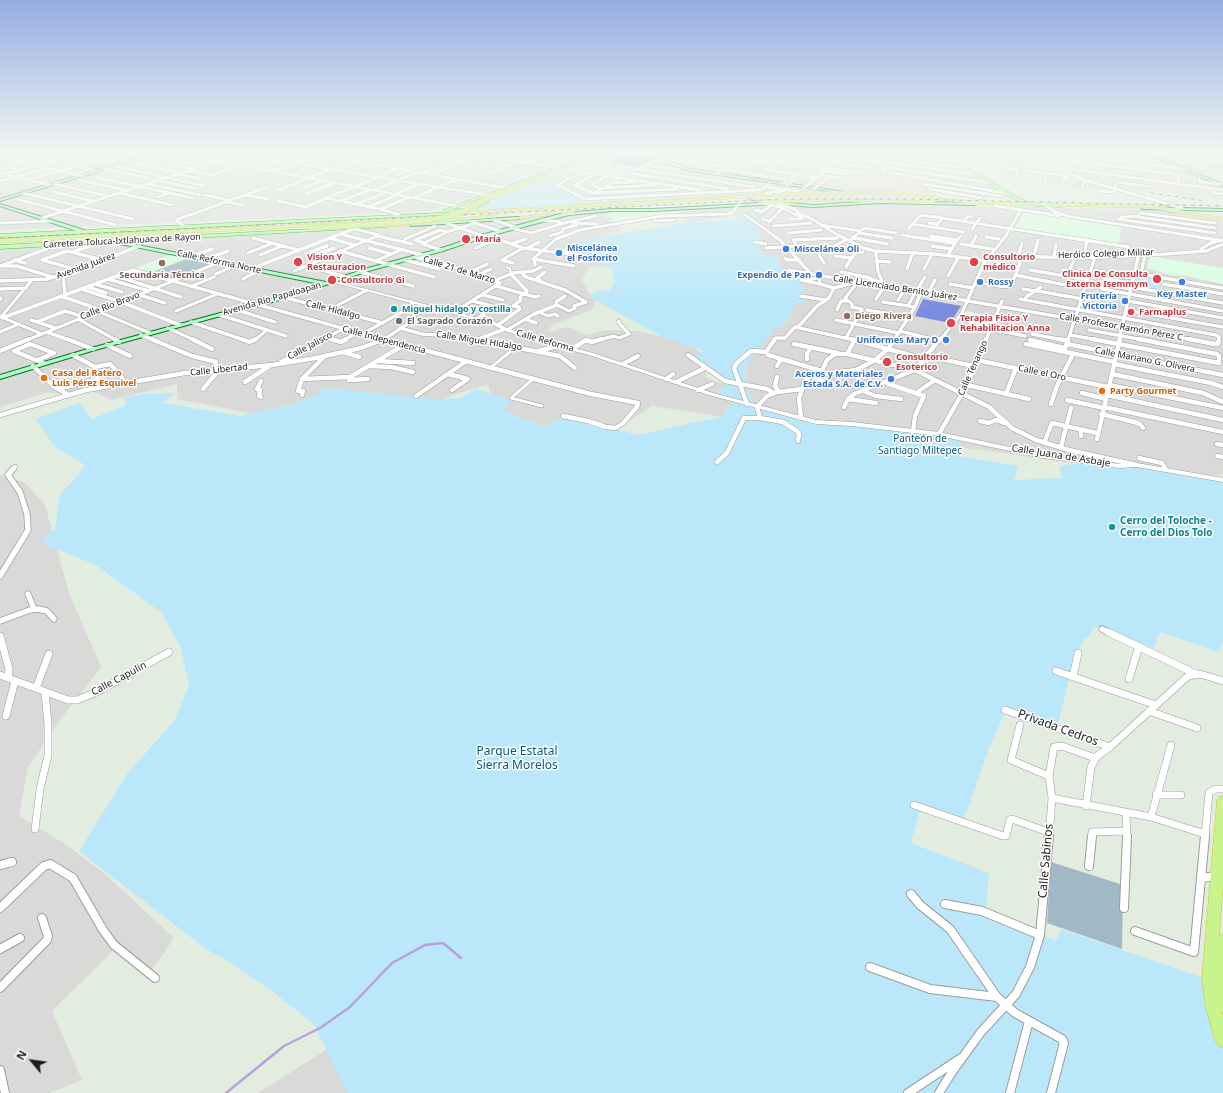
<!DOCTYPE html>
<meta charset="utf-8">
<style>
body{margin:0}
#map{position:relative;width:1223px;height:1093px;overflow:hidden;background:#e2ede0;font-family:"Noto Sans",sans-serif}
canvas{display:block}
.north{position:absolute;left:12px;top:1041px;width:40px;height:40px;-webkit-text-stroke:3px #fff;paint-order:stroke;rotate:299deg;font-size:11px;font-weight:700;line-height:16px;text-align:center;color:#1b1b1b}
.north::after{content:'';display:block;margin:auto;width:14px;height:18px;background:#1b1b1b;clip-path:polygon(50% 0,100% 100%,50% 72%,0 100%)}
</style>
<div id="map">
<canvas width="1223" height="1093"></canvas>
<div class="north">N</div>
</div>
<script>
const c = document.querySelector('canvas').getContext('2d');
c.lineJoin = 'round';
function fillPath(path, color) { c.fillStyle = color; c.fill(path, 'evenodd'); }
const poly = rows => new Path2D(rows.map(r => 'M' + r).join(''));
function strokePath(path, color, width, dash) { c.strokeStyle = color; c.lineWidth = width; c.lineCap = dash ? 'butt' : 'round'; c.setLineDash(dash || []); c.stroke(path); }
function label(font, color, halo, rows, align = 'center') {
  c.font = font + ' "Noto Sans",sans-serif'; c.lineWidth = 3; c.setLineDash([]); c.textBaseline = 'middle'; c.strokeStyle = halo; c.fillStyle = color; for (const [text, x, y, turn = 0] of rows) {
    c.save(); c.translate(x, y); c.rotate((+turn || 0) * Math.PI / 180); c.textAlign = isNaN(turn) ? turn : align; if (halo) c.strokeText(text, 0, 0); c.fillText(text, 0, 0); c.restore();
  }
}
const residential = poly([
 [0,154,589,154,555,164,541,171,431,211,0,230],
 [705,154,936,154,1013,197,972,198,949,195,867,174,849,175,842,180,837,180,824,189,817,191,767,195,594,204,554,186,581,171,622,176,651,160,682,171,710,155],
 [1025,154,1076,154,1096,156,1094,154,1148,154,1223,186,1223,191,1153,181,1151,190,1145,189,1142,196,1078,188,1045,181,1041,178,1024,173,1017,178,996,168,1027,164,1045,166],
 [1223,156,1223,169,1195,172,1165,159],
 [869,204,1168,210,1223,221,1223,474,1208,476,1135,472,830,428,731,418,652,406,609,434,499,424,488,384,413,408,339,393,254,414,177,399,177,384,111,400,92,391,66,394,46,393,0,407,0,247,611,211,615,213,605,215,614,220,617,225,623,230,582,241,627,264,606,267,589,266,582,280,587,290,596,301,591,310,552,325,548,332,569,327,587,335,607,330,637,331,685,342,710,358,705,367,706,378,724,384,740,355,752,251,750,218,734,216,686,223,680,208],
 [0,474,25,483,45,505,69,593,101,667,60,720,28,767,19,816,62,842,105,874,174,938,150,973,113,951,52,1011,82,1080,49,1093,0,1093],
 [367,1024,377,1093,258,1093]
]);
const industrial = poly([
 [951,154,1025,154,1051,166,1027,164,1023,170,1001,167,976,168],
 [1154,154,1220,154,1223,156,1165,159],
 [1218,168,1223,169,1223,184,1195,172],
 [871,171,910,177,938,196,897,191,840,191,824,189,837,180,842,180,849,175,867,174],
 [1153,181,1223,191,1223,200,1151,191],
 [891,192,903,193,903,197,772,197,813,193]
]);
const education = poly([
 [680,209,683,212,680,212,682,216,660,216,616,224,610,221,614,219,604,215,614,213,611,211],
 [1025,211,1122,227,1118,244,1015,228],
 [172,254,189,258,150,273,134,269],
 [1150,256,1162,256,1162,258,1223,268,1223,284,1186,276,1171,275,1147,268],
 [966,311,994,317,988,330,969,326,971,320,962,318]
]);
const cemetery = poly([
 [189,258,216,263,175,280,150,273],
 [1051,862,1123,885,1122,949,1047,923]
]);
const park = poly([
 [568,171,579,173,555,186,594,204,485,210,481,208,482,204,494,199],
 [747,215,753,217,763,226,756,227,763,245,758,245,758,248,766,256,775,256,783,271,798,271,804,294,805,303,795,303,790,318,782,327,777,326,746,366,746,387,754,403,771,409,842,425,848,424,961,439,957,456,1018,466,1014,480,1063,478,1059,466,1098,461,1166,470,1223,480,1223,640,1219,652,1160,632,1154,648,1127,637,1094,626,1089,636,1083,640,1073,664,1057,728,1006,710,988,751,963,822,921,807,911,843,989,873,986,909,1056,941,1061,929,1221,984,1223,1000,1223,1093,347,1093,314,1024,273,992,223,958,206,949,79,851,127,774,174,721,189,686,181,648,162,613,96,565,39,542,55,529,60,494,74,480,85,465,55,447,35,419,80,403,92,419,126,405,124,398,142,394,175,393,163,403,240,416,286,406,317,395,325,388,436,399,461,398,476,389,514,401,502,409,518,417,547,427,566,414,637,435,721,417,736,399,716,393,728,382,695,357,704,351,664,338,588,296,601,290,609,291,615,282,610,265,577,260,584,249,574,246,589,238,671,226,671,224,734,219],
 [1136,274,1162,278,1161,291,1133,287]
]);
const pitch = poly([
 [626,154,635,154,651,160,638,167,609,163],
 [923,299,961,306,950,323,915,316]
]);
const streamFar1 = poly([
 [59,184,100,172,73,154],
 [29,193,56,185],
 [0,202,25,194]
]);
const stream = poly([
 [226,1093,284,1046,320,1028,350,1007,392,963,425,945,443,943,461,958]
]);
const river = poly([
 [460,154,470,154,554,169,552,170,460,154],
 [748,198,763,201,763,202,761,203,746,200,748,198]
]);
const pedestrianFar2 = poly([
 [782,184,787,181,783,179],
 [960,237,964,232]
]);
const pedestrianFar1 = poly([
 [957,240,961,236],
 [507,267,510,269,511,274],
 [975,282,1002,287,1009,287,1011,285]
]);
const pedestrian = poly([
 [490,368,516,347],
 [533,379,511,398,542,406]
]);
const minorFar5 = poly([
 [120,154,143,158],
 [182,154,457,206],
 [236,154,487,195],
 [317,154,506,188],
 [383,154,418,160],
 [412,154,427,157],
 [526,154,539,156],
 [709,154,773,164],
 [828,154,978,175],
 [864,154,964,168],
 [899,154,953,162],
 [901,154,882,171,1010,194],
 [1023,154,1088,181,1182,208],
 [1034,154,1046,156],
 [1066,154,1185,169],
 [49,155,79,161],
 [472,155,475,154],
 [788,155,818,160],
 [816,155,831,157],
 [82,156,89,154],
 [514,156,532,160],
 [1106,156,1138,154],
 [0,157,83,176],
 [261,157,271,154],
 [497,158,560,168],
 [344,159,357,154],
 [493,159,506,154],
 [1194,159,1211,166],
 [20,160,37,156],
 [1065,160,1179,175,1177,184],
 [91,161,115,154],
 [127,162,180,173],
 [185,162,202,166],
 [526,162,545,154],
 [696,162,726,167],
 [775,162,789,154],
 [777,162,827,169],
 [1187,162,1206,169],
 [295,163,321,155],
 [816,163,831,166],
 [835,163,872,168],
 [1213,163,1223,160],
 [168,164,193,169],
 [645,165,680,170],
 [114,166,205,186],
 [381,166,404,158],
 [259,167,298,154],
 [886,167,991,183],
 [1055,167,1223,190],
 [829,168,864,173],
 [105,169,158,180],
 [637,169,754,187],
 [637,169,674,154],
 [723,169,783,179],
 [764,169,817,178],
 [974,169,1001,167,1019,170,1015,177],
 [273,170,286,166],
 [1023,170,1069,176],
 [189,171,212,175,241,165],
 [825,171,846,174,851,171],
 [0,173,50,185],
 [423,173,434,169],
 [489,173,508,165],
 [629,173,728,189],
 [5,174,66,158],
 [179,174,202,179],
 [294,174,306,170],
 [715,174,749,154],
 [397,175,427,164],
 [430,175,470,158],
 [594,175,574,185,593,193,677,189],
 [820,175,842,178],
 [607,176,592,185,601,188,655,185],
 [95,177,193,198],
 [310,177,376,154],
 [1199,178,1199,182,1222,184],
 [27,180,84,164],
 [79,180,125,190],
 [0,181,48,168],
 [160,181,194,188],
 [1044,181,1048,173],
 [614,183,634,182],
 [1063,183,1066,176],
 [54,184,108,196],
 [148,184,200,195],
 [922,184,1001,196],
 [557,185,585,199,757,190,763,189,769,184],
 [557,185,582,172,700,190],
 [787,185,795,179],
 [766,187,798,191],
 [1082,187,1084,183,1088,181],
 [303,188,321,181],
 [804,188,840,158,841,154],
 [1114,188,1118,182,1150,187],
 [814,189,830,176],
 [929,189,982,198],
 [278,190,309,178],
 [375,190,417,172],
 [1099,191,1113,192,1116,189],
 [54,192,93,201],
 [1211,192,1223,194],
 [23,193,133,219],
 [120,193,172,205],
 [594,193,621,178],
 [766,193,784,191],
 [306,194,335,183],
 [395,194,418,185],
 [205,195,228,200],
 [245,195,268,199],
 [157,197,168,193],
 [325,198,380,209,400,215],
 [413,198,457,179],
 [16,199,116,225],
 [278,201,305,207,434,154],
 [341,201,370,190],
 [226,202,243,205],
 [763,203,783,208,802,218],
 [777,203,794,209,800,214,812,219,841,237],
 [356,204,385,193],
 [1044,204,1055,212,1067,216,1199,237],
 [995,206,1050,214],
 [368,207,397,195],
 [381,209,409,197],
 [755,210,763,212],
 [760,213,772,205],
 [1140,213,1215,223],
 [1047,214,1059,216],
 [745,215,776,237],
 [1139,216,1122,217,1118,219,1215,233],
 [1139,217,1215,228],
 [42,218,218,161],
 [942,218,1064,237],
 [762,219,769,221],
 [789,219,801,219],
 [494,220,515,227],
 [542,220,561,222],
 [654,221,675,220],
 [472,222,500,231],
 [769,222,783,208],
 [963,222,968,216,972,217],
 [0,223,50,221],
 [446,223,483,236],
 [573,223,597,224],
 [929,223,938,224],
 [912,224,964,232],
 [821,225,861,231],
 [184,226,176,220,267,187],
 [773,226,811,223],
 [511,228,531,233,564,223,596,216],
 [355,229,379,235],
 [908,229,921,215,942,218,935,228],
 [972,229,980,218],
 [788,233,822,230],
 [859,233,885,237],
 [341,234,352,237],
 [485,235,491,237],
 [902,235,914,237],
 [378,236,382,237],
 [549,236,563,232,562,229,577,225],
 [931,236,937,237],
 [333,237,353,229],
 [374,237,379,235],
 [410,237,435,226],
 [423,237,440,230,449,232],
 [437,237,447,232,476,223],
 [562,237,580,230,662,216,728,214,733,212,739,204],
 [854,237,864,228,896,233],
 [1005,237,1021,210]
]);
const minorFar4 = poly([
 [348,236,423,255],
 [378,236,412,244],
 [488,236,523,248,609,259],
 [774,236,780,240,811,274],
 [840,236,863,248,875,251,935,254,989,261,1012,256,1080,258,1166,254,1206,251,1223,244],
 [878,236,892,238],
 [908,236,954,243],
 [931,236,957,240,948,255],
 [1058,236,1129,247],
 [1192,236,1218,240],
 [986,237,999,239],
 [253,238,298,250],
 [329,238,354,245],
 [854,238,887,244],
 [405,239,412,236],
 [415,240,424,243,439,236],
 [415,240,425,236],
 [850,241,855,236],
 [755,242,766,244],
 [795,243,793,240,837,238],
 [423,244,441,250],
 [511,244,526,239],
 [961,244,992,249],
 [932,246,951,249],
 [971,246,976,236],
 [822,247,819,255,824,263],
 [369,248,391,254],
 [476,248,497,239],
 [528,248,539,242],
 [766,248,802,246,832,247,844,241],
 [1201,249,1211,243,1222,240],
 [1085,250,1087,240],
 [340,251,434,277],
 [73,252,101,242],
 [311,252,327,246],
 [248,253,273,243],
 [318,254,334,248],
 [560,254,570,245],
 [876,254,878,271,884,287,876,299],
 [1019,254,1022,243],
 [260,255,282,246],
 [1034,255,1038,240],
 [192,256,212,249],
 [835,256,851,258],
 [1054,256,1056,245],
 [416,257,468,271,500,283,459,309],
 [785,258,787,260,800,260],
 [206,259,228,251],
 [533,259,574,266],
 [14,260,25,263],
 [405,260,439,269],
 [502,260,523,248],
 [502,260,513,263],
 [375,261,403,249],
 [876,261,890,262],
 [998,264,1019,267],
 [535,265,534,258,556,239,564,236],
 [0,266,60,244],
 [4,266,17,266,52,277],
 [846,267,855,253,863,252],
 [251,269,335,236],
 [907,269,912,255],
 [924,269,931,256],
 [1070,269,1075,258],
 [78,270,42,260,67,251,103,260],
 [322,270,345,277],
 [789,270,1194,340],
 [1030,270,1088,280],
 [1063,270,1090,274],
 [294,271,377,236],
 [360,272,413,286],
 [470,272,487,264],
 [524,272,523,275,526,277,565,290,586,302],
 [841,272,866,277,879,282],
 [1105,273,1133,278],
 [1134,273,1223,288],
 [216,274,236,265],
 [511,274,527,291,520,297,521,300,513,306],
 [1141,274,1145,255],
 [63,275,65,295],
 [478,275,491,269],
 [1015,275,1066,285],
 [116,276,181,297],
 [948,276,958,258],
 [108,279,149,291],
 [243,279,260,270],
 [1105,279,1132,283],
 [496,280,513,273,533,271,541,267],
 [801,280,820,284],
 [0,281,47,279,78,270,139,246],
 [541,281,537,278,545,272],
 [810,281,811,279,819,278,820,284,834,288],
 [95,284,122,292],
 [950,284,973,288],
 [1104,284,1130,289],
 [1163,284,1223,294],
 [1011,285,1019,267,1021,257],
 [192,286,214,277],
 [496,286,535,297,539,296],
 [88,287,106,293],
 [1131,287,1223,303],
 [0,289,26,288],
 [81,289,121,302,180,325],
 [1023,289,1035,291],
 [1102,289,1223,311],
 [917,290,925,277],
 [929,291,935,280],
 [1037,291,1083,299],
 [140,295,165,303],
 [483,295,503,300],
 [61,296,101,310],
 [800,296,826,300],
 [283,297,383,323],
 [1026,297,1041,287],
 [1020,299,1216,335,1219,337,1219,340],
 [0,300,1,298],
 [898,300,905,289],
 [473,301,503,309],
 [1128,301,1223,318],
 [883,302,915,307],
 [909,304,916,291],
 [338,305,367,290],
 [557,305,569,311,575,308,574,306,586,302],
 [557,305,556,302,565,296],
 [237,310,275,322],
 [837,310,841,301,848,301],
 [867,310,909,317],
 [1126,310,1223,327],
 [97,311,150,333],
 [176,311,217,294],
 [539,312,548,316,555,314,558,316],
 [220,315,286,336],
 [1,317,32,280],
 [1,317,42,334],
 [2,318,133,270,385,340],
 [78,319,116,340],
 [476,319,484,314],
 [525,319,536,323],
 [995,319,1008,321],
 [31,320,55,328],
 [836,320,899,333],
 [37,322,65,311,84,317],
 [191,322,244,340],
 [498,325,520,309,519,307,513,306],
 [795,327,854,340],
 [168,328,194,340],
 [400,328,422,334,453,336,477,340],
 [990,329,1025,336],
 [507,330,534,314,557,305],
 [1089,330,1144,340],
 [900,331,936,340],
 [0,332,19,324],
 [47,332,69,340],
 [1000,332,1003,326,1026,331],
 [362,334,411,307],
 [1032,334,1064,340],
 [141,335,154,340],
 [1070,335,1098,340],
 [327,338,335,340],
 [846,338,862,309,852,307,852,304,845,298,858,282],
 [27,340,220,262],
 [255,340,267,330],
 [322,340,343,329],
 [344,340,357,333],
 [383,340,415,319,411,307,412,302],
 [476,340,505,329],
 [599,340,614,336,619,338,629,334,618,322,619,321],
 [774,340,776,338,785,338,794,328,798,327,817,306,829,298,834,288,853,283],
 [894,340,915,307,921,292],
 [940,340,962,313,984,263,1006,236],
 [986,340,1002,301],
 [1068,340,1095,257],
 [1119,340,1139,253]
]);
const minorFar3 = poly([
 [67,339,93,349],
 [114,339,119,342],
 [151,339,192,356,216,362,215,370],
 [192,339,212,349],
 [241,339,249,342,256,339],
 [331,339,341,342,346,339],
 [382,339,591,394,638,403,637,407,623,423,616,428,606,427,588,421,563,416],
 [472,339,560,356,575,368],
 [851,339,925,359],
 [932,339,939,341],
 [1059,339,1068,341],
 [1092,339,1219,363,1219,356,1217,354,1138,339],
 [1188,339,1215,344,1218,344,1219,339],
 [476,340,478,339],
 [1030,340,1065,348],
 [794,344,838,353],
 [1026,344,1115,362],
 [1067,344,1223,375],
 [107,345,130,356],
 [572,349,586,340,592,342,602,339],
 [0,351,29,339],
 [14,351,30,344,54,353],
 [14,351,43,363],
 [538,351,558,346],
 [344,352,359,357],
 [766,352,775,339],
 [1064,352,1068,339],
 [847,354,854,341],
 [73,355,95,367,110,364,119,373,125,383],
 [688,355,725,381,767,389,774,393],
 [927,356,973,366],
 [807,359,807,354,811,347],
 [38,360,54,353],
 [976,360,1108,387],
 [378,361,413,363],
 [281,362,324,339],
 [623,364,638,356],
 [1114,364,1211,383,1223,387],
 [33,366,53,386,67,394],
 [369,366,391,367,413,372],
 [777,366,781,359],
 [820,373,824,374,856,370,875,360,888,349,895,339],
 [448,374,468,379,452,390],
 [1112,374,1203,393,1223,402],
 [813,376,829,385],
 [350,377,349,380,368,379],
 [777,377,775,385,778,392],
 [302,379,350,377,404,345],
 [666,379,673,374],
 [261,381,257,389,260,390,259,396,261,397],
 [245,382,271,365],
 [676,382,703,369,703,365],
 [886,383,924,396,915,416,913,431],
 [967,385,1029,399],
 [1109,385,1223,408],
 [58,389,98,379],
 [203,389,219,370],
 [698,390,712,384],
 [863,391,876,396,901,399],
 [916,393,935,380],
 [1082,393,1106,399],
 [1006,394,1016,368],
 [302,395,303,391,298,391,302,379,324,357],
 [1107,395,1223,420],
 [416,396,465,362],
 [848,399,876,403],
 [1067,400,1104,408],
 [747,404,734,368,737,363,751,351,766,352,768,355,822,371],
 [1051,404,1057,386,1073,354],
 [844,407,848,399,854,394,915,370,940,339],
 [1104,407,1223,432],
 [1101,414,1134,422,1140,424,1143,428],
 [0,415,86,390,185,373,272,365,316,358,361,348,385,339],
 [760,418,757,407,767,396,778,392,801,389],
 [801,418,799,398,806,379,822,371,827,360,835,354,847,354,915,370,989,407,1012,428,1036,440,1069,450,1137,465],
 [980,421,989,423,996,420,1004,423],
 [1081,429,1081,436],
 [939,434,967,385,986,339],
 [1097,439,1120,339],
 [1044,443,1052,423,1097,433],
 [1217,444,1223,445],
 [1061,447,1071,408],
 [1217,456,1223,457],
 [1139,458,1162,463,1166,470],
 [717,462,727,453,744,418,760,418,783,422,797,431,799,434,798,441],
 [12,470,15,467]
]);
const minorFar2 = poly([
 [0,576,28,530,27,514,20,492,8,475,13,469],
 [28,594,34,609],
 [0,621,30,610,38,609,47,611,54,619],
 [1102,629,1110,633]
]);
const minorFar1 = poly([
 [1108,632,1196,674],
 [0,636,9,669,8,678],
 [1056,671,1156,705],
 [0,675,68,700,77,700,99,691,169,652],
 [1073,677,1078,653],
 [1129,679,1139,646],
 [36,688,49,654],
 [1005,710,1110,747],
 [1149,711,1197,728],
 [6,716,15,681],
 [1020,725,1011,760,1049,776],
 [1156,795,1181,795],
 [1052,798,1151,817,1205,834],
 [914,805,1003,836,1006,836,1010,820,1012,819,1048,832],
 [1086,806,1091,767,1097,756,1110,747,1188,676,1200,674,1223,681],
 [1126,814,1127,837],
 [1151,817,1171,745],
 [35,829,40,789,48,755,48,724,45,692],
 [1049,837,1052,798,1049,776,1054,747,1062,746,1095,758],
 [1092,837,1092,832,1127,831],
 [1205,837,1209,793,1215,789,1223,789]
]);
const minor = poly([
 [0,865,12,862],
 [1089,866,1092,836],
 [1201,878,1217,876],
 [911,894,920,905,950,929,997,997],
 [945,904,982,911,1040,935],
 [0,908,44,866,50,864,73,878,103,930,114,945,155,978],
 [1124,908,1127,836],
 [1135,931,1194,952,1205,836],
 [0,949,20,938],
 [870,967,930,989,997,997,1015,1013,1062,1039,1064,1043,1051,1093],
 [0,988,47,940,48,936,42,918],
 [0,1070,5,1093],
 [908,1093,961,1058],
 [939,1093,952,1072,981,1032,1016,994,1030,967,1040,935,1049,836],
 [1010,1093,1029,1021]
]);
const tertiary = poly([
 [67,154,71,154,97,172,94,173,67,154],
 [442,154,450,154,553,172,551,173,442,154],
 [331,280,495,322,507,328,538,339,593,353,713,393,816,420,852,422,939,432,1043,454,1120,464,1137,463,1223,478,1223,482,1137,467,1120,468,1043,458,939,436,852,426,816,424,709,395,589,355,534,341,503,330,491,324,331,282,331,280]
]);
const secondary = poly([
 [150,154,156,154,0,201,0,199,150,154],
 [635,154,641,154,653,159,650,160,635,154],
 [644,154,650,154,691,169,845,192,843,193,691,171,673,166,644,154],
 [1146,154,1151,154,1223,184,1223,186,1146,154],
 [880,201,974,203,976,204,974,205,880,203,813,207,777,204,654,211,611,211,569,215,485,237,443,251,372,270,276,301,95,350,0,379,0,375,91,348,272,299,320,284,110,242,110,240,112,240,326,282,368,268,439,249,481,235,564,213,611,209,654,209,777,202,813,205,880,201],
 [0,204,84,230,84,231,80,232,0,206,0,204],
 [1142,207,1223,209,1223,211,1143,209,1141,208,1142,207],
 [517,217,519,217,519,219,412,226,410,225,412,224,517,217]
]);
const primary = poly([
 [594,154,600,154,447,211,443,210,594,154],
 [606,154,612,154,593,161,590,160,606,154],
 [937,154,942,154,1025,201,1035,204,1060,205,1062,206,1060,207,1035,206,1021,203,937,154],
 [1223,161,1223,163,1202,171,1192,173,1190,172,1223,161],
 [487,200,489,202,480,206,476,211,459,212,461,213,459,214,0,238,0,234,459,212,456,211,456,209,473,209,476,204,487,200],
 [1160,206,1164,206,1175,212,1173,213,1162,210,1160,206],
 [389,225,389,227,387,227,0,249,0,245,389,225]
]);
const trunk = poly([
 [549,175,553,176,531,184,527,183,549,175],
 [889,191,973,202,1153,206,1223,218,1223,220,1153,208,973,204,889,193,808,194,569,208,567,211,575,212,575,214,573,214,561,213,564,208,455,214,453,213,455,212,808,192,889,191],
 [831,199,933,201,935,202,933,203,831,201,760,203,758,202,760,201,831,199],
 [553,211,555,211,555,213,544,216,508,220,506,219,543,214,553,211],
 [494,215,496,215,496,217,385,227,383,226,385,225,494,215],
 [395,220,395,222,393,222,0,243,0,239,395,220],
 [1223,796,1223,885,1219,936,1223,934,1223,1012,1222,1012,1223,1016,1223,1048,1218,1045,1215,1040,1206,1008,1202,979,1217,801,1219,797,1223,796]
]);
const rail = poly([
 [1151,193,1207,201],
 [0,238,782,199,904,199,1223,206]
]);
const trunkBridge = poly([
 [312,228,420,221,442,218,462,212,490,197,529,183]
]);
const markers = [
 [466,239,5,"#e0444e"],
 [786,249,4,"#3f7fe0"],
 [559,253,4,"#3f7fe0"],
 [298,262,5,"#e0444e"],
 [974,262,5,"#e0444e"],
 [162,263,4,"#8d6e63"],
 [819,275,4,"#3f7fe0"],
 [1157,279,5,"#e0444e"],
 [332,280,5,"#e0444e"],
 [980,282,4,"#3f7fe0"],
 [1182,282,4,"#3f7fe0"],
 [1125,301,4,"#3f7fe0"],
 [394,309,4,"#0f9aa8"],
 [1131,312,4,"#e0444e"],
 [847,316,4,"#8d6e63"],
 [399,321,4,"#6b7280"],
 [951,323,5,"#e0444e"],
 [946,340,4,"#3f7fe0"],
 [887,362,5,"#e0444e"],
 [44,378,4,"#e8710a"],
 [891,379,4,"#3f7fe0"],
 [1102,391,4,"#e8710a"],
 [1112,527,4,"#0f9aa8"]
];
const farHealthnames = [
 ["María",475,239],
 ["Vision Y",307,257],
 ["Restauracion",307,267],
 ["Consultorio",983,257],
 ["médico",983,267],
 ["Clinica De Consulta",1148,274,"right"],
 ["Externa Isemmym",1148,284,"right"],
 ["Consultorio Gi",341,280],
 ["Farmaplus",1139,312],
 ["Terapia Fisica Y",960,318],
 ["Rehabilitacion Anna",960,328],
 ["Consultorio",896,357],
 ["Esoterico",896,367]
];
const farStreetnames = [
 ["Carretera Toluca-Ixtlahuaca de Rayon",122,241,-3],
 ["Heróico Colegio Militar",1106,254,-2],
 ["Calle Reforma Norte",219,262,12],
 ["Avenida Juárez",86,266,-20],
 ["Calle 21 de Marzo",459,270,17],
 ["Calle Licenciado Benito Juárez",895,288,9],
 ["Avenida Río Papaloapan",272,299,-16],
 ["Calle Río Bravo",110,306,-21],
 ["Calle Hidalgo",333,310,14],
 ["Calle Profesor Ramón Pérez C",1121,327,10],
 ["Calle Independencia",384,340,15],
 ["Calle Miguel Hidalgo",479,341,9],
 ["Calle Reforma",545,341,16],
 ["Calle Jalisco",310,346,-28],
 ["Calle Mariano G. Olivera",1145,360,11],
 ["Calle Tenango",973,368,-66],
 ["Calle Libertad",219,370,-6],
 ["Calle el Oro",1042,373,12]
];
const farShopnames = [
 ["Miscelánea",567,248,"left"],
 ["el Fosforito",567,258,"left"],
 ["Miscelánea Oli",794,249,"left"],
 ["Expendio de Pan",811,275],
 ["Rossy",988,282,"left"],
 ["Key Master",1182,294,"center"],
 ["Frutería",1117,296],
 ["Victoria",1117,306],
 ["Uniformes Mary D",938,340],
 ["Aceros y Materiales",883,374],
 ["Estada S.A. de C.V.",883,384]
];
const farEducationnames = [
 ["Secundaria Técnica",162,275],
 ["Diego Rivera",855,316,"left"]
];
const farCulturenames = [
 ["Miguel hidalgo y costilla",402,309]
];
const farWorshipnames = [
 ["El Sagrado Corazón",407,321]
];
const farFoodnames = [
 ["Casa del Ratero",52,373],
 ["Luis Pérez Esquivel",52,383],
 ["Party Gourmet",1110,391]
];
const parkNames = [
 ["Panteón de",920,439],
 ["Santiago Miltepec",920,451]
];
const streetNames = [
 ["Calle Juana de Asbaje",1061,456,9],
 ["Calle Capulín",119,679,-28]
];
const cultureNames = [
 ["Cerro del Toloche -",1120,521],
 ["Cerro del Dios Tolo",1120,533]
];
const nearStreetnames = [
 ["Privada Cedros",1058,728,20],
 ["Calle Sabinos",1046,861,-85]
];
const nearParknames = [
 ["Parque Estatal",517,752],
 ["Sierra Morelos",517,766]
];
fillPath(residential, '#d9d9d8');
fillPath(industrial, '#e7dad2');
fillPath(education, '#d7ffdf');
fillPath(cemetery, '#a1b9c7');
fillPath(park, '#bae8fa');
fillPath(pitch, '#7b8ddf');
strokePath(streamFar1, '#b99fdc', 1);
strokePath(stream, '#b99fdc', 2.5);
fillPath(river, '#b99fdc');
strokePath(pedestrianFar2, '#9c9c9c', 3);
strokePath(pedestrianFar1, '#9c9c9c', 3.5);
strokePath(pedestrian, '#9c9c9c', 4);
strokePath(minorFar5, '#9c9c9c', 4);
strokePath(minorFar4, '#9c9c9c', 4.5);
strokePath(minorFar3, '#9c9c9c', 5.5);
strokePath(minorFar2, '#9c9c9c', 7);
strokePath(minorFar1, '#9c9c9c', 8);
strokePath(minor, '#9c9c9c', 10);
strokePath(tertiary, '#9c9c9c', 1);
strokePath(secondary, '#027225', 2);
strokePath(primary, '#129200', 1);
strokePath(trunk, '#d9c01f', 1);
strokePath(pedestrianFar2, '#fff', 2);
strokePath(pedestrianFar1, '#fff', 2.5);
strokePath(pedestrian, '#fff', 3);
strokePath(minorFar5, '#fff', 3);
strokePath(minorFar4, '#fff', 3.5);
strokePath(minorFar3, '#fff', 4.5);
strokePath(minorFar2, '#fff', 5.5);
strokePath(minorFar1, '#fff', 7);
strokePath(minor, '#fff', 8);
fillPath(tertiary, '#fff');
fillPath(secondary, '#b1fbc4');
fillPath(primary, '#acfe95');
fillPath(trunk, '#c9f38d');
strokePath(rail, '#696969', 1, [4, 4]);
strokePath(trunkBridge, '#d9c01f', 5.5, []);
strokePath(trunkBridge, '#c9f38d', 4.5);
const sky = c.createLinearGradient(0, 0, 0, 307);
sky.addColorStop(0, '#95ace3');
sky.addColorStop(0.5, '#f2f7f1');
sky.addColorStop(1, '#f2f7f100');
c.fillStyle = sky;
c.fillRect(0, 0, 1223, 307);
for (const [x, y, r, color] of markers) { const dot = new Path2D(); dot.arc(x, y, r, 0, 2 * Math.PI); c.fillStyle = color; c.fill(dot); strokePath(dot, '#fff', 1.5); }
label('bold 9px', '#be3a42', '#fff', farHealthnames, 'left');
label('9px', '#1b1b1b', '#fff', farStreetnames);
label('bold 9px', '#366cbe', '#fff', farShopnames, 'right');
label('bold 9px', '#785e54', '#fff', farEducationnames);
label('bold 9px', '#0d838f', '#fff', farCulturenames, 'left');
label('bold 9px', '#5b616d', '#fff', farWorshipnames, 'left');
label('bold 9px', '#c56008', '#fff', farFoodnames, 'left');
label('10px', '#09597a', '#fff', parkNames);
label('10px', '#1b1b1b', '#fff', streetNames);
label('bold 10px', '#0d838f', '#fff', cultureNames, 'left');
label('12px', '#1b1b1b', '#fff', nearStreetnames);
label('12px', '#09597a', '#fff', nearParknames);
</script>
